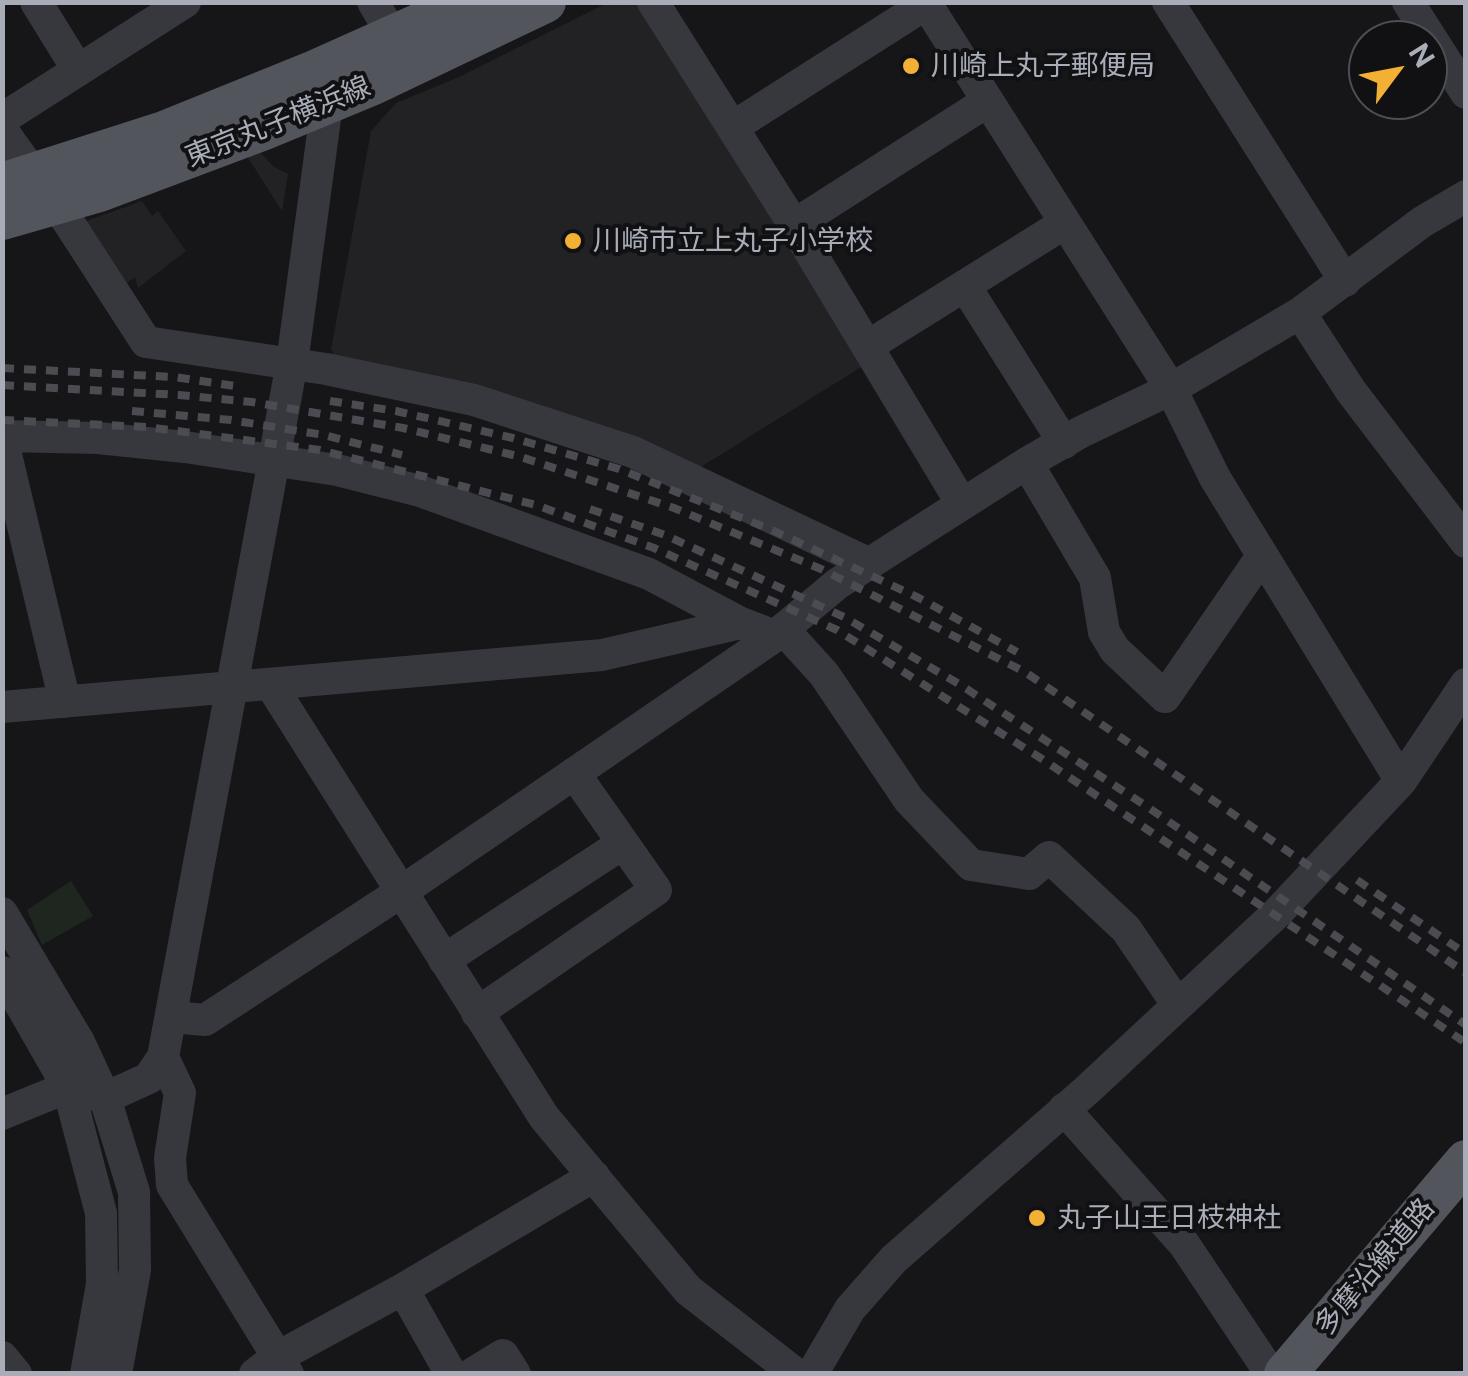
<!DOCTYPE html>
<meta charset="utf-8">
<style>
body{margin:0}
#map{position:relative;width:1468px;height:1376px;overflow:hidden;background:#161618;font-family:"Public Sans",sans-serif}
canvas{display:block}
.frame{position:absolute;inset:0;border:5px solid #a8adb8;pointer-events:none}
.north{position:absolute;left:1348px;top:20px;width:100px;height:100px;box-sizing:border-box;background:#111113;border:2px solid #4d4f55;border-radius:50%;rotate:58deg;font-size:28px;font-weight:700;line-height:40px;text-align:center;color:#a8adb8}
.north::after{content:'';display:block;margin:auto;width:35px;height:45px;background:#f2b134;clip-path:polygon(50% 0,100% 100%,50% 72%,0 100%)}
</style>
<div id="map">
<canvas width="1468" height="1376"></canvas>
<div class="frame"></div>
<div class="north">N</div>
</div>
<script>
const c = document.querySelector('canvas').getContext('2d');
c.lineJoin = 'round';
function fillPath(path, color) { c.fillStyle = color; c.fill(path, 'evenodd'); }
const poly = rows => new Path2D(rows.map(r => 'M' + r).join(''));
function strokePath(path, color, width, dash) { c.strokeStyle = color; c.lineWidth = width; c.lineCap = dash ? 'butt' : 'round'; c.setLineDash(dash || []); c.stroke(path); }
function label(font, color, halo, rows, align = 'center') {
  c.font = font + ' "Public Sans","Noto Sans JP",sans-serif'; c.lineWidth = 8; c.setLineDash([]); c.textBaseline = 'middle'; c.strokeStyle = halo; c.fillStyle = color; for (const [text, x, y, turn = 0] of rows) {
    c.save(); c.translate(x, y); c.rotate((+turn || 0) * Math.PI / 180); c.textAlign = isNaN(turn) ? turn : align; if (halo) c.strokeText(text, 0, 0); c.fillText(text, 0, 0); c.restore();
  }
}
const built = poly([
 [644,2,871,361,696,470,338,360,331,350,371,131,396,103,459,77,607,3],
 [257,149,274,167,288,174,282,211,247,156],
 [142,201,152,216,158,211,186,251,138,288,135,277,117,290,75,225]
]);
const green = poly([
 [71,881,93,916,42,945,27,910]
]);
const minor = poly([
 [36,2,78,70],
 [373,2,393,36],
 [653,2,794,225,962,504],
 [925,2,1171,389,1215,478,1401,781],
 [1168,2,1345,281],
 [1408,2,1466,93],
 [2,119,185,2],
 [733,127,929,2],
 [2,130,69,223,146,342,326,369,474,400,633,452,870,564],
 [794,225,988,101],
 [965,286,1064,443],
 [1300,313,1351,391,1466,542],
 [868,346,1065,223],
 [2,436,98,438,185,447,337,470,420,491,649,574,741,623,775,636],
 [2,438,65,702],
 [1027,463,1095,578,1104,632,1115,650,1165,697,1262,556],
 [783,629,824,674,909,800,971,865,1029,874,1049,857,1126,929,1177,1004],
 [271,685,544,1117,688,1290,796,1374],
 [2,707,602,655,741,623],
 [2,913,79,1042,105,1098,134,1192,135,1270,116,1374],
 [444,960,622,844],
 [2,972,68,1087,101,1213,102,1284,86,1374],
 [477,1013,656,890,574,773],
 [172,1017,205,1020,401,892,775,636,837,584,1027,463,1081,432,1171,389,1300,313,1422,222,1466,196],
 [163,1057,180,1093,170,1158,172,1185,288,1374],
 [1064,1109,1184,1244,1271,1374],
 [2,1114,68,1087,105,1098,149,1078,163,1057,292,363,327,104,320,86],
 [403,1289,451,1374],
 [2,1357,16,1374],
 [255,1374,276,1358,403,1289,594,1176],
 [472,1374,503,1355,515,1374],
 [812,1374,850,1309,894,1259,1087,1090,1277,913,1401,781,1466,684]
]);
const major = poly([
 [2,184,164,132,315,71,469,2],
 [2,219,99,191,264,129,373,84,545,2],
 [1285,1374,1466,1161]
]);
const rail = poly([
 [2,368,174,377,241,387],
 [2,385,179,395,252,402,403,428,521,457,674,508,821,569,1025,672,1466,973],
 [330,401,396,411,513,438,619,469,772,530,919,598,1017,652],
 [132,411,231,420,324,435,402,455],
 [2,420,147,427,320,450,536,505,654,548,837,630,1042,759,1466,1043],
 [590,509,665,535,844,617,959,684,1146,806,1466,1025],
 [1357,880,1466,954]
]);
const markers = [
 [911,66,10,"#f2b134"],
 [573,241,10,"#f2b134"],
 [1037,1218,10,"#f2b134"]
];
const poiNames = [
 ["川崎上丸子郵便局",931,66],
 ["川崎市立上丸子小学校",593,241],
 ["丸子山王日枝神社",1057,1218]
];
const streetNames = [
 ["東京丸子横浜線",278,122,-22],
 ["多摩沿線道路",1375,1267,-50]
];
fillPath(built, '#222225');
fillPath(green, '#1e261f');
strokePath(minor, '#37383d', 32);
strokePath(major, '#53555c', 42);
strokePath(rail, '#4a4c52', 8, [12, 10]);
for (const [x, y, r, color] of markers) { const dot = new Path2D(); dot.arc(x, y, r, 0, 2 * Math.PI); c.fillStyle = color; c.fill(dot); strokePath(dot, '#111113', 4); }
label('28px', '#a8adb8', '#111113', poiNames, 'left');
label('28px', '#a8adb8', '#111113', streetNames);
</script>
